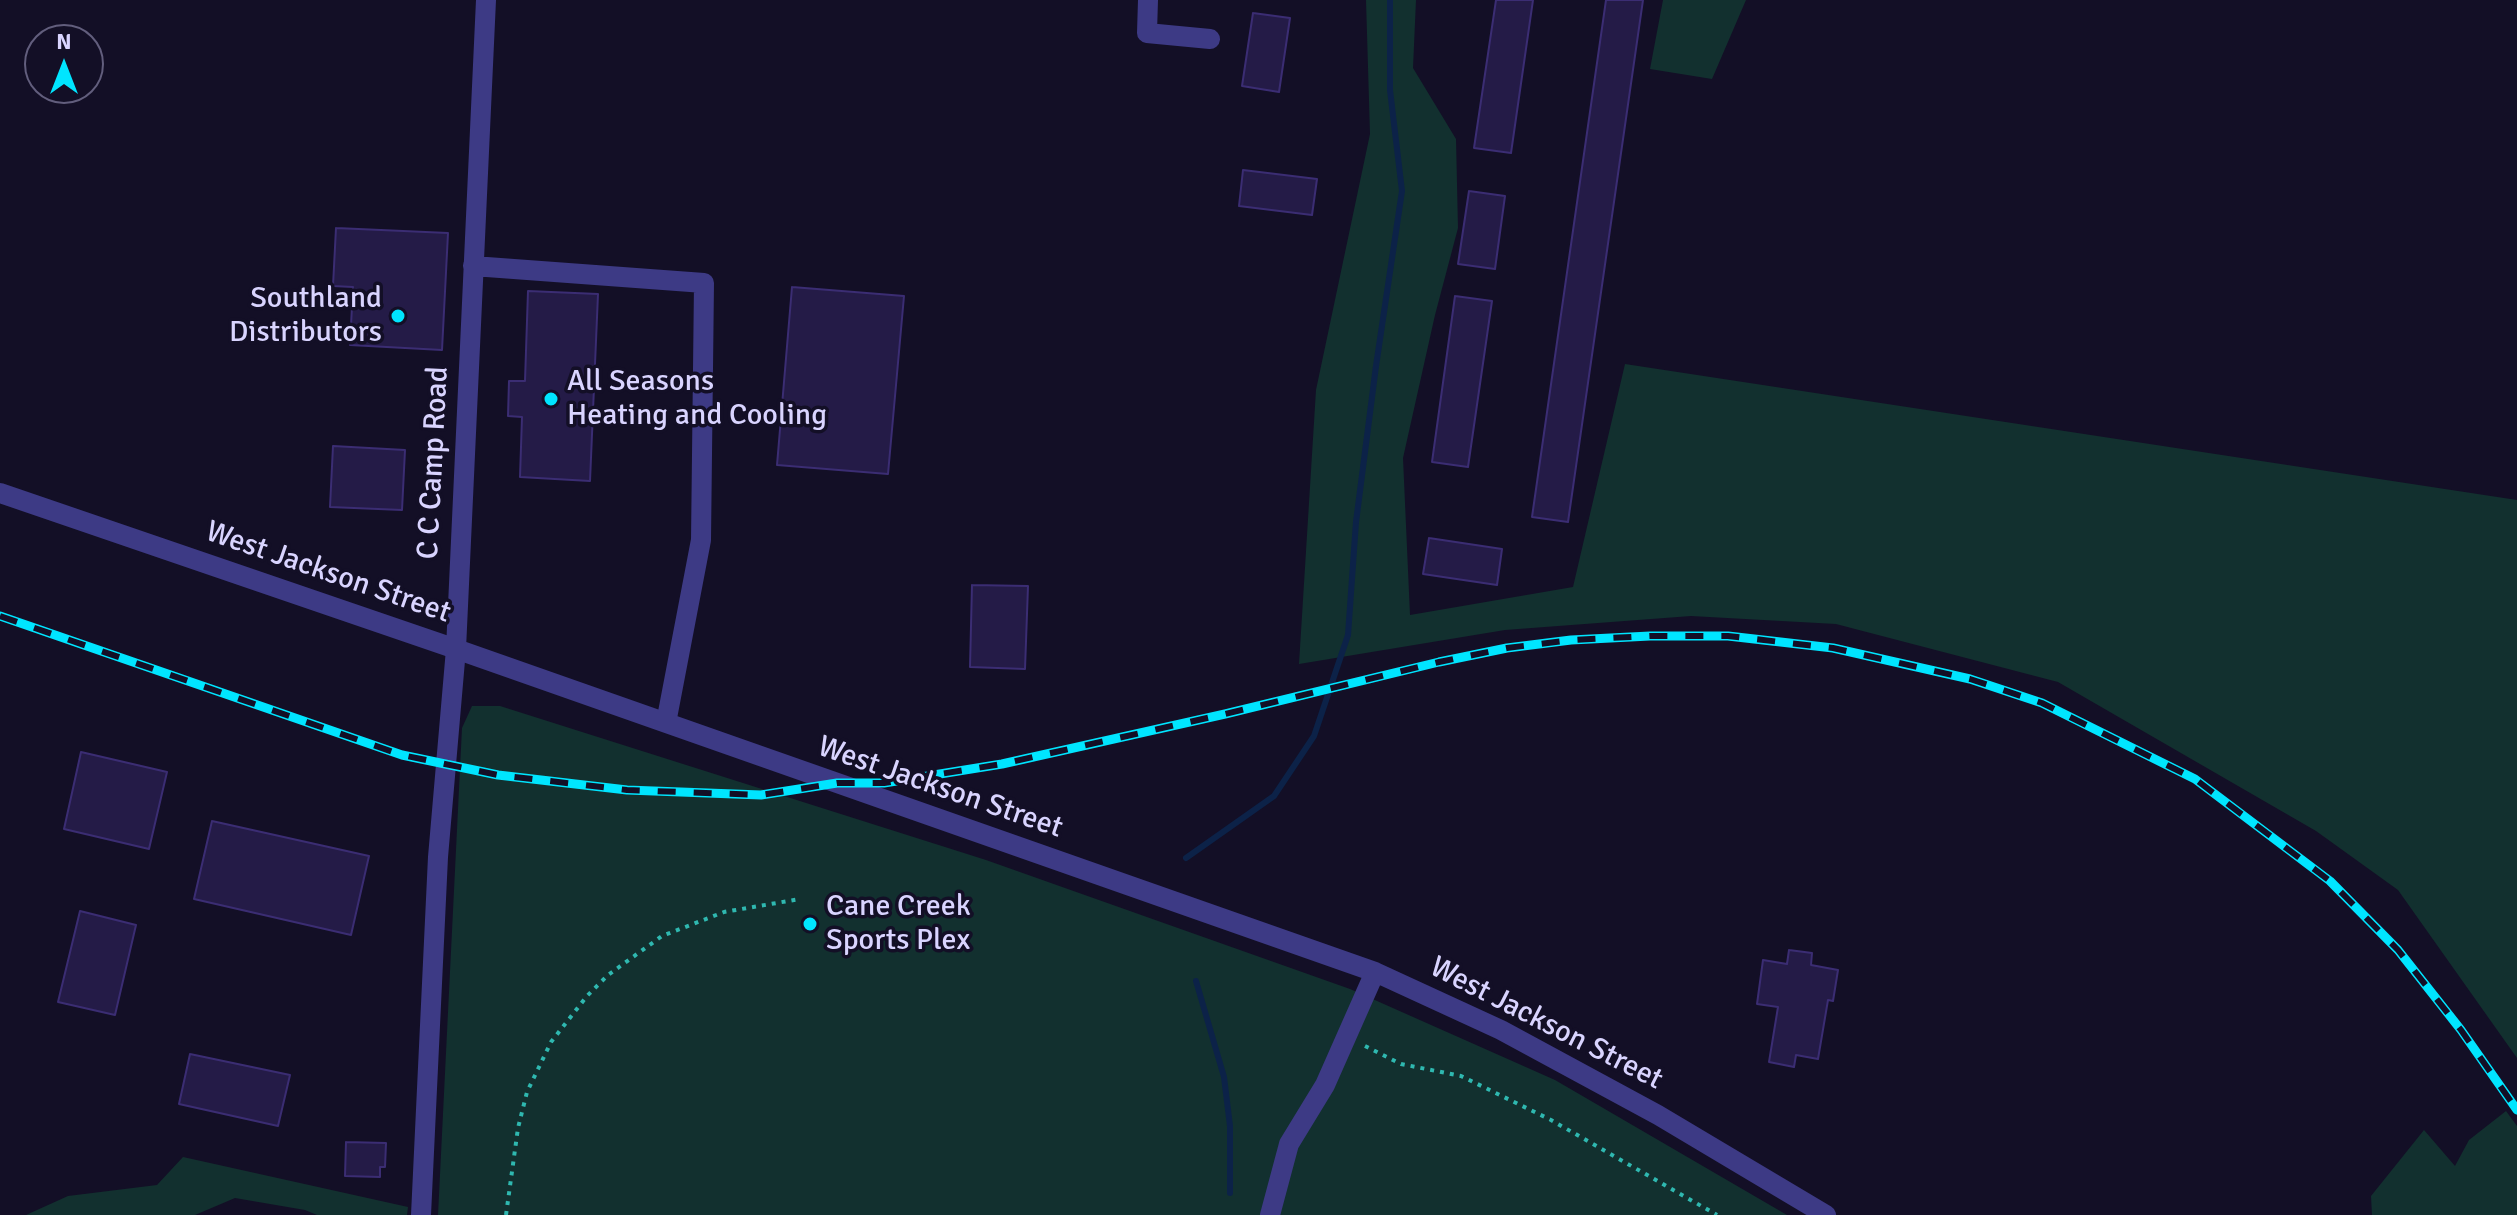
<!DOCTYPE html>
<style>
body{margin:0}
#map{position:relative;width:2517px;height:1215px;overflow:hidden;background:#130f26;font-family:Signika,sans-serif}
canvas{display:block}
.north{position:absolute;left:24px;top:24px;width:80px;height:80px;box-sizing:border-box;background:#130f26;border:2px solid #625e7d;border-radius:50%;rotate:0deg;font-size:22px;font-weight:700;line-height:32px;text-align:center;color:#d9d4ff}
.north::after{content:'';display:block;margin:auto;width:28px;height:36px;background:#00e5ff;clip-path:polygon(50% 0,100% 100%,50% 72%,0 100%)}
</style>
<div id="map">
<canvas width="2517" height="1215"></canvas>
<div class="north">N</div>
</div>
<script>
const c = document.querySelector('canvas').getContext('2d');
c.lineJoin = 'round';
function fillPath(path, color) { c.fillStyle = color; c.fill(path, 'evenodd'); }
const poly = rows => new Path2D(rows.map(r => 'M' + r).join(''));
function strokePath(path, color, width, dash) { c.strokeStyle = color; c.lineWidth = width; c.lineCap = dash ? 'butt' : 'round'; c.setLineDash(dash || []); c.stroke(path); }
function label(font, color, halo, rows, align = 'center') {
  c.font = font + ' Signika,sans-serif'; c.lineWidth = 7; c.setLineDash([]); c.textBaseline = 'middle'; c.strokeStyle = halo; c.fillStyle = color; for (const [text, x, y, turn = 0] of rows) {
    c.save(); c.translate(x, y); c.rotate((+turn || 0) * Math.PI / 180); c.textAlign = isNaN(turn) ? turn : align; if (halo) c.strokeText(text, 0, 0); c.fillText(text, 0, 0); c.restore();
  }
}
const green = poly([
 [1366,0,1416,0,1413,68,1456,139,1458,228,1435,315,1403,458,1410,615,1573,587,1625,364,2517,500,2517,1058,2398,890,2316,831,2058,682,1836,624,1691,616,1505,630,1299,664,1316,390,1370,134],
 [1663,0,1746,0,1712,79,1650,69],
 [472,706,500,706,986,860,1350,989,1555,1080,1787,1215,438,1215,462,728],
 [2506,1111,2517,1126,2517,1215,2372,1215,2371,1196,2424,1130,2455,1166,2469,1140],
 [183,1157,408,1207,407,1215,317,1215,305,1210,235,1198,195,1215,26,1215,68,1196,157,1185]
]);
const stream = poly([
 [1186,858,1274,796,1314,736,1348,635,1356,522,1376,366,1402,191,1390,90,1390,0],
 [1196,981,1224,1077,1230,1126,1230,1193]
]);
const building = poly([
 [1496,0,1533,0,1511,153,1474,148,1496,0],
 [1606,0,1643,0,1568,522,1532,517,1606,0],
 [1253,13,1290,18,1279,92,1242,86,1253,13],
 [1243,170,1317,179,1312,215,1239,206,1243,170],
 [1469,191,1505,196,1495,269,1458,264,1469,191],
 [336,228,448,233,442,350,350,345,353,287,333,286,336,228],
 [792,287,904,296,888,474,777,465,792,287],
 [528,291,598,294,590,481,520,477,522,417,508,416,509,381,525,381,528,291],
 [1455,296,1492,301,1468,467,1432,462,1455,296],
 [333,446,405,450,402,510,330,507,333,446],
 [1429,538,1502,549,1497,585,1423,574,1429,538],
 [972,585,1028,586,1025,669,970,667,972,585],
 [81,752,167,772,149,849,64,829,81,752],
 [212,821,369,856,351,935,194,899,212,821],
 [80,911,136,925,115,1015,58,1002,80,911],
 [1789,950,1812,953,1811,965,1838,970,1833,1001,1828,1000,1818,1059,1796,1055,1794,1067,1769,1062,1778,1007,1757,1004,1763,960,1787,964,1789,950],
 [190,1054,290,1075,278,1126,179,1104,190,1054],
 [346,1142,386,1143,385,1167,380,1167,380,1177,345,1176,346,1142]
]);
const path = poly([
 [1365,1046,1401,1064,1461,1076,1551,1120,1717,1215],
 [506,1215,518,1128,527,1092,551,1042,587,996,608,975,662,936,724,912,800,899]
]);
const minor = poly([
 [1148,0,1147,33,1210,39],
 [473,266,704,283,701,540,666,723],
 [0,493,456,649,1375,972,1501,1030,1658,1115,1826,1215],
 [421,1215,438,857,456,649,486,0],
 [1270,1215,1289,1144,1325,1085,1375,972]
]);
const rail = poly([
 [0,616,402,755,498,775,627,790,761,795,837,783,884,783,1002,764,1225,714,1439,662,1507,648,1571,640,1650,636,1728,636,1833,648,1970,679,2042,703,2195,779,2330,881,2398,950,2461,1030,2517,1110]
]);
const markers = [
 [398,316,8,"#00e5ff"],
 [551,399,8,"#00e5ff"],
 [810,924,8,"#00e5ff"]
];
const poiNames = [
 ["Southland",382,299,"right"],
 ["Distributors",382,333,"right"],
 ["All Seasons",567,382],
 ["Heating and Cooling",567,416],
 ["Cane Creek",826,907],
 ["Sports Plex",826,941]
];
const streetNames = [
 ["C C Camp Road",434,463,-87],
 ["West Jackson Street",328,573,19],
 ["West Jackson Street",940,788,19],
 ["West Jackson Street",1546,1024,27]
];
fillPath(green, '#12302f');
strokePath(stream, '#0c2248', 6);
fillPath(building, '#241b47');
strokePath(building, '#3b2d73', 2);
strokePath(path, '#2fb8b0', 4, [4, 6]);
strokePath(minor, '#3d3a85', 20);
strokePath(rail, '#00e5ff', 9);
strokePath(rail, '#130f26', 6, [18]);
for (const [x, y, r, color] of markers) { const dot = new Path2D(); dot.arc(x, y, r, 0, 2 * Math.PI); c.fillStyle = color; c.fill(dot); strokePath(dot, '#130f26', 3); }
label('30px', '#d9d4ff', '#130f26', poiNames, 'left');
label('30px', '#d9d4ff', '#130f26', streetNames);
</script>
